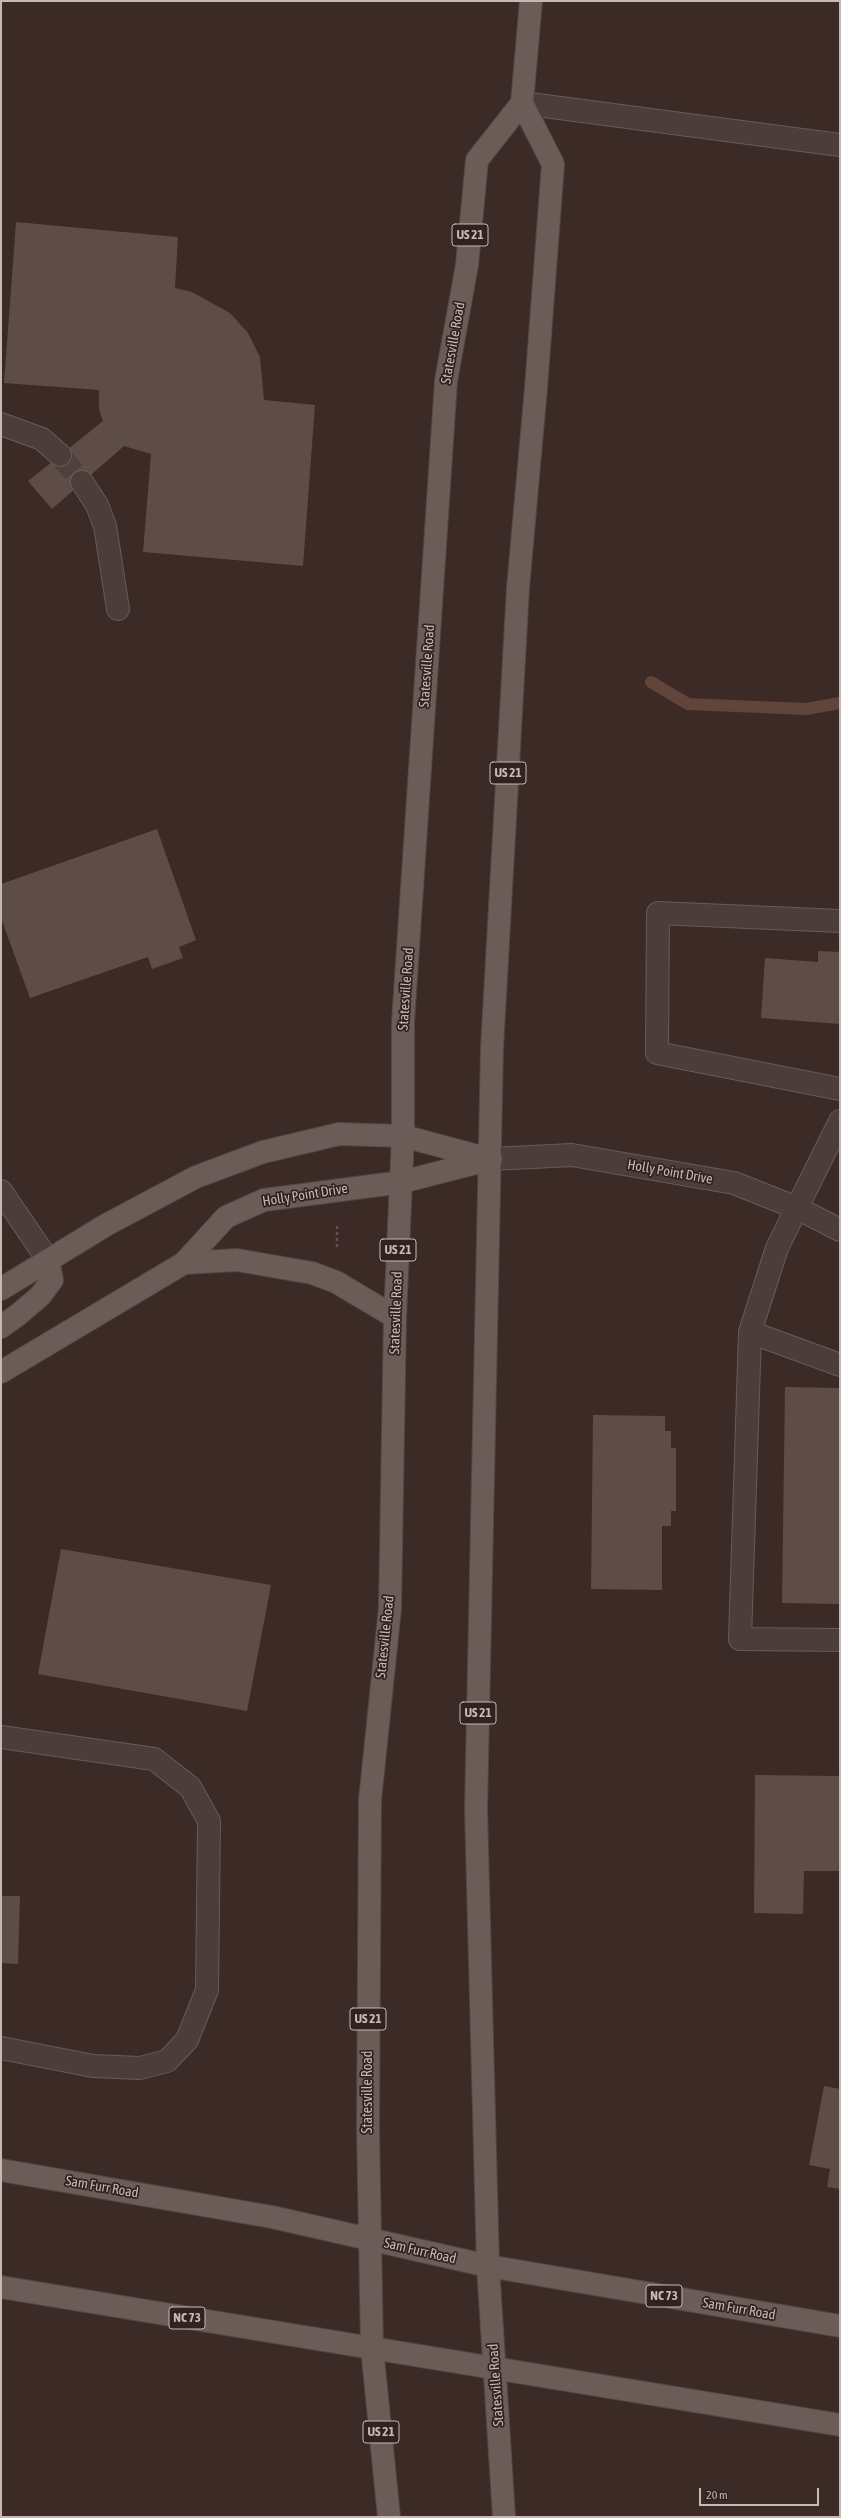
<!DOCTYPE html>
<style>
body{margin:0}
#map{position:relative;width:841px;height:2518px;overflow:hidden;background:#3b2a25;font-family:"Asap Condensed",sans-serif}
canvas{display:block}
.frame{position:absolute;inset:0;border:2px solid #c6b9b4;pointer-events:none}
.scale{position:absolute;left:699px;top:2488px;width:120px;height:18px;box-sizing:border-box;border:2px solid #c6b9b4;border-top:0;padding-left:5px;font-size:12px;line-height:14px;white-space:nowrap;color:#c6b9b4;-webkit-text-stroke:3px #30221e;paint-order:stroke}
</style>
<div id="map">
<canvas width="841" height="2518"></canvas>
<div class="frame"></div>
<div class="scale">20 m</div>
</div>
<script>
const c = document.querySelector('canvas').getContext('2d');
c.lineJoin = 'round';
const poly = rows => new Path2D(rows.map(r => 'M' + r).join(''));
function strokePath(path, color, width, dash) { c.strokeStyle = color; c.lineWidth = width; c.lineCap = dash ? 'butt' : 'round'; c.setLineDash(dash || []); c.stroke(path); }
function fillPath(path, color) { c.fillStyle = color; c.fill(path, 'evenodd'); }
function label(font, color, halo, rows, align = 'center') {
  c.font = font + ' "Asap Condensed",sans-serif'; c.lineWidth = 3.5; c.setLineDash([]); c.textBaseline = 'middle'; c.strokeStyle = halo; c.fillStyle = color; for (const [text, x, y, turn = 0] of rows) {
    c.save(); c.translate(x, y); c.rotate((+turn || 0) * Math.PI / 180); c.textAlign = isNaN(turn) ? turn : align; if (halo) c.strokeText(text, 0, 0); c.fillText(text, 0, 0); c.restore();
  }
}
const stream = poly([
 [651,682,688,704,806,709,840,703]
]);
const building = poly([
 [16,222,178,237,175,288,192,292,230,313,248,333,260,357,264,400,315,405,303,566,143,552,151,454,124,446,52,509,28,481,103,421,99,409,99,390,4,383],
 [157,829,196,940,179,947,183,958,152,969,148,957,30,998,1,918,1,884],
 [818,951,840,952,840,1024,761,1018,765,958,818,962],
 [785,1387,840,1388,840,1604,782,1603],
 [593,1415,665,1416,665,1431,671,1431,671,1448,676,1448,676,1511,671,1511,671,1526,662,1526,662,1590,591,1589],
 [61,1549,271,1585,247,1711,38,1674],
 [755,1775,840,1776,840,1871,804,1871,803,1914,754,1913],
 [1,1896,20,1896,18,1964,1,1963],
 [824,2086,840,2089,840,2189,827,2187,830,2169,809,2165]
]);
const minorTunnel = poly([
 [60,455,82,482]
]);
const path = poly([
 [337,1247,337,1225]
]);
const minor = poly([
 [522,103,840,145],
 [1,424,42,439,60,455],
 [82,482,97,505,105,526,118,609],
 [840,921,658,913,657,1053,840,1089],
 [840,1121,777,1248,750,1332,840,1365],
 [491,1159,572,1155,734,1183,797,1208,840,1230],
 [1,1191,48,1260],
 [750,1332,740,1639,840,1640],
 [1,1737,154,1759,190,1787,209,1821,207,1990,187,2040,167,2061,140,2068,93,2066,1,2048]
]);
const major = poly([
 [184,1263,237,1260,312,1273,336,1282,395,1317],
 [1,1289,106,1225,196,1177,263,1152,339,1134,403,1136,489,1159],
 [1,1327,19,1314,40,1296,52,1280,48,1260],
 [1,1372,184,1263,226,1217,264,1200,402,1182,491,1159],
 [1,2170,272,2217,488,2266,840,2326],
 [1,2287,840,2425],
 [389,2517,372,2348,368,2128,370,1800,390,1608,395,1317,403,1136,403,1022,446,381,467,265,477,160,522,103],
 [504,2517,488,2266,476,1809,492,1048,518,588,536,388,553,164,522,103,531,1]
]);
const shields = [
 [470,235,36],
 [508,773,36],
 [398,1250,36],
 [478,1713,36],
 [368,2019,36],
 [664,2296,36],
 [187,2318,36],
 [381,2432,36]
];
const shieldNames = [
 ["US 21",470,235],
 ["US 21",508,773],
 ["US 21",398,1250],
 ["US 21",478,1713],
 ["US 21",368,2019],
 ["NC 73",664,2296],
 ["NC 73",187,2318],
 ["US 21",381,2432]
];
const streetNames = [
 ["Statesville Road",453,343,-80],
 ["Statesville Road",427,666,-86],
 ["Statesville Road",406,989,-86],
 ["Holly Point Drive",670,1172,10],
 ["Holly Point Drive",305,1195,-9],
 ["Statesville Road",396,1313,-88],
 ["Statesville Road",385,1637,-84],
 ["Statesville Road",368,2092,-90],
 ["Sam Furr Road",102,2187,10],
 ["Sam Furr Road",420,2251,13],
 ["Sam Furr Road",739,2309,10],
 ["Statesville Road",496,2385,-94]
];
strokePath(stream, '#61443a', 12);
fillPath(building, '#5e4d46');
strokePath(minorTunnel, '#503f3a', 22, [22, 11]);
strokePath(minor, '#695b57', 24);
strokePath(major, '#544642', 24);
strokePath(path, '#624f52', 2.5, [3, 3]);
strokePath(minor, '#4b3d39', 22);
strokePath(major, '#6b5c57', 22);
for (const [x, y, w] of shields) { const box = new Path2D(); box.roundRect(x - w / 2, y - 11, w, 22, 3); c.fillStyle = '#30221e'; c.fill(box); strokePath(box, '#c6b9b4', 1); }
label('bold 13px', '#c6b9b4', null, shieldNames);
label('14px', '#c6b9b4', '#30221e', streetNames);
</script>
